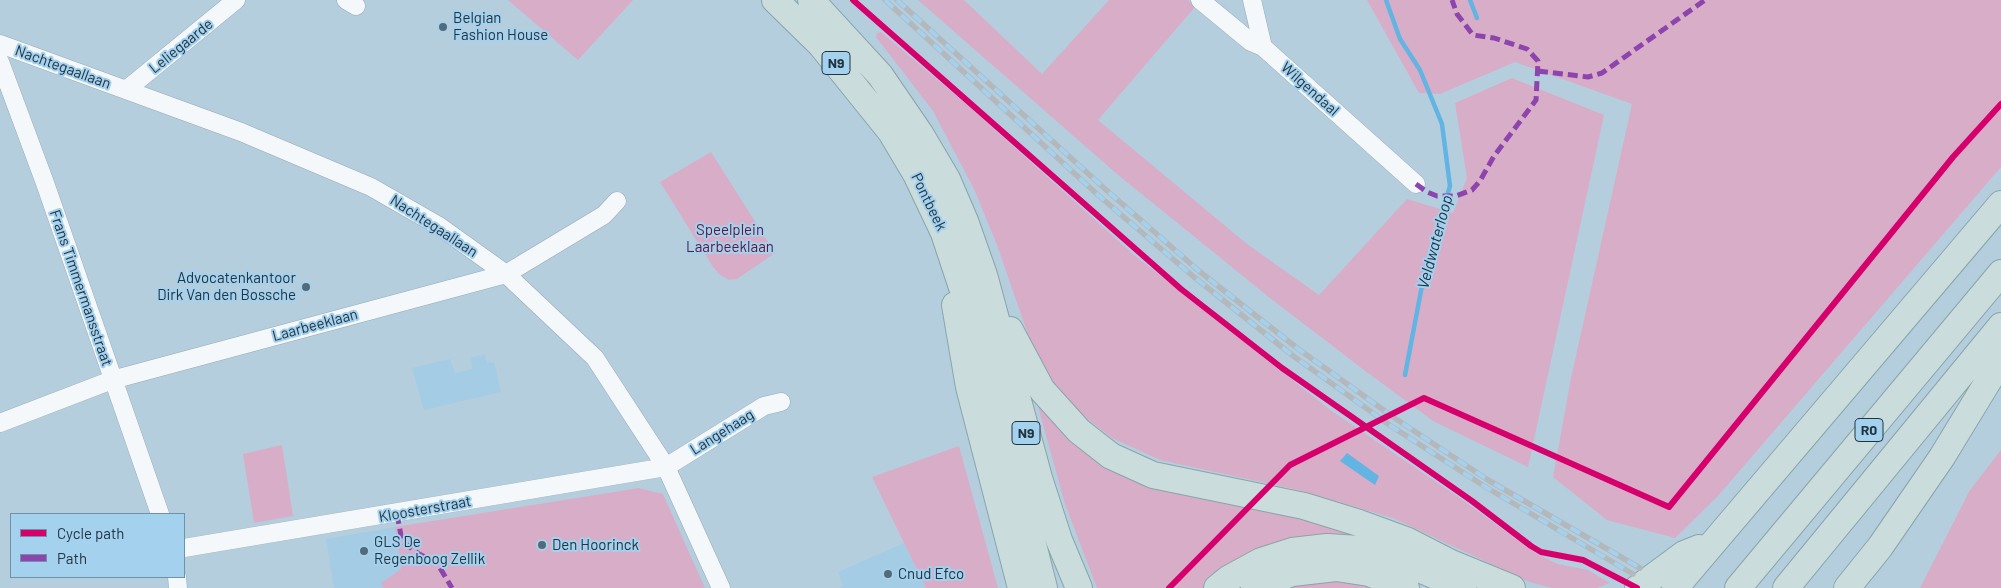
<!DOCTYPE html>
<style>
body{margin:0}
#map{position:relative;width:2001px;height:588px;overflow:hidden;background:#b5cedd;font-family:Barlow,sans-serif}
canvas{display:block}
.legend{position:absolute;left:10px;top:513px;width:175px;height:65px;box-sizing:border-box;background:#a4d1ee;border:1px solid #7092a8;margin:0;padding:6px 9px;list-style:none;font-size:15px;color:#223440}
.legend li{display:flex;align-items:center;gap:10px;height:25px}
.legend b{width:25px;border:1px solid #7092a8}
</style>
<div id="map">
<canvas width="2001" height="588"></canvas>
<ul class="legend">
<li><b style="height:6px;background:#d6006c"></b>Cycle path</li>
<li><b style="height:6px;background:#8e44ad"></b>Path</li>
</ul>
</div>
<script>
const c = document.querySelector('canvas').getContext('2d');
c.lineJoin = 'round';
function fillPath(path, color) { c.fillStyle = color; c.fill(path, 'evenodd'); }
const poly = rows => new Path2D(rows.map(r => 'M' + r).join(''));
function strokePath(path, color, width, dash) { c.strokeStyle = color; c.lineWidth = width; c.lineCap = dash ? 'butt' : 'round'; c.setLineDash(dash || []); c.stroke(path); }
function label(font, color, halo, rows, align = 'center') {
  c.font = font + ' Barlow,sans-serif'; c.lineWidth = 4; c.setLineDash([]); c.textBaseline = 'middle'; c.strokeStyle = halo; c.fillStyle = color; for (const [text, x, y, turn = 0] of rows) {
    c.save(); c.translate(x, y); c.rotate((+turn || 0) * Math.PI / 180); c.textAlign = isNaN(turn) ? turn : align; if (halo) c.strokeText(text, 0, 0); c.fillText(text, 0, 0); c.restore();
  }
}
const built = poly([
 [485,354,487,363,494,362,501,392,424,410,412,368,450,359,455,373,473,369,470,358],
 [395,527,401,569,382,583,384,588,334,588,326,539],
 [904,543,926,588,839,588,843,586,838,572]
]);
const green = poly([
 [508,0,633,0,578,60],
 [918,0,964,0,1042,74,1109,0,1188,0,1195,7,1098,120,1247,244,1319,295,1407,199,1453,213,1467,178,1455,103,1512,78,1604,115,1528,467,1433,421,1360,367,1270,298,1117,174],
 [1367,0,2001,0,2001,167,1718,496,1675,538,1607,520,1553,477,1571,378,1632,104,1515,62,1440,94,1419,93],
 [881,32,966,104,1134,255,1329,409,1464,501,1535,553,1558,564,1588,570,1610,583,1597,588,1552,588,1529,582,1393,518,1298,490,1160,460,1112,438,1073,408,1048,378,1035,355,997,245,974,189,933,111,876,37,877,33],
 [711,152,775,253,737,279,729,280,720,275,713,267,660,182],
 [1034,392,1083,447,1389,546,1213,578,1203,588,1097,588,1065,504],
 [282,445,293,516,254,523,243,454],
 [959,446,998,588,926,588,872,477],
 [2001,450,2001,588,1920,588,1970,490],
 [639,488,663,494,705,588,384,588,381,583,401,569,395,527],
 [1340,577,1383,588,1277,588]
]);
const water = poly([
 [1347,453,1379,476,1375,485,1340,461]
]);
const stream = poly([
 [1386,0,1400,39,1420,70,1442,124,1450,186,1425,270,1405,375],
 [1470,0,1477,18]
]);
const minor = poly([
 [346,0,356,6],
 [1200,0,1251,42,1263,47,1416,184],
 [1252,0,1263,47],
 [0,44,241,132,371,187,439,226,506,274,595,358,666,467,721,588],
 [0,62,45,183,160,514],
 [126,90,236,0],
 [0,423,112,380,506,274,604,215,617,201],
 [184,548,666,467,764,406,781,402],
 [177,577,178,588]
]);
const highway = poly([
 [775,0,821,45,891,132,916,174,944,233,988,366,1044,588],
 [811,0,880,75,921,135,947,179,965,221,984,275,1039,478,1059,540,1079,588],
 [955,305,969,387,1021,588],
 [1010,330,1042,390,1079,431,1111,456,1153,475,1304,506,1359,523,1408,541,1451,563,1512,588],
 [1217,588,1228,579,1261,561,1292,551,1327,547,1360,549,1399,560,1463,588],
 [1254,588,1292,573,1336,568,1369,573,1406,588],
 [1638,588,1684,554,1699,548],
 [1675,588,2001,204],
 [1738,588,2001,273],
 [1786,588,2001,326],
 [1847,588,1880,547,1942,457,1995,370,2001,332]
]);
const rail = poly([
 [885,0,1098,195,1194,277,1292,355,1391,426,1484,486,1633,574],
 [897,0,1104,188,1199,271,1297,348,1396,419,1488,480,1640,568]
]);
const quiet = poly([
 [1538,71,1588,77,1602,73,1705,0],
 [1416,184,1427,192,1437,196,1456,196,1472,190,1480,181,1494,156,1536,100,1538,61,1527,49,1494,38,1473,35,1457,14,1452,0],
 [397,514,402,541,419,554,437,563,452,588]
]);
const cycleway = poly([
 [853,0,1181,289,1282,368,1472,501,1531,546,1541,552,1583,560,1637,588],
 [1169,588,1290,465,1424,398,1669,507,1953,157,2001,104]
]);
const markers = [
 [443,27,5,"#556a77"],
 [306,287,5,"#556a77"],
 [542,545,5,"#556a77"],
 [364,551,5,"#556a77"],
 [888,574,5,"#556a77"]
];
const shields = [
 [836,63,28],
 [1869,430,28],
 [1026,433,28]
];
const shieldNames = [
 ["N9",836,63],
 ["R0",1869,430],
 ["N9",1026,433]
];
const poiNames = [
 ["Belgian",453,18],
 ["Fashion House",453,35],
 ["Advocatenkantoor",296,278,"right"],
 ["Dirk Van den Bossche",296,295,"right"],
 ["GLS De",374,542],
 ["Regenboog Zellik",374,559],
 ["Den Hoorinck",552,545],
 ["Cnud Efco",898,574]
];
const streetNames = [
 ["Leliegaarde",181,46,-39],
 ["Nachtegaallaan",63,67,20],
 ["Wilgendaal",1310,89,42],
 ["Pontbeek",929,202,64],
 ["Nachtegaallaan",434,226,33],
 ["Frans Timmermansstraat",81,288,71],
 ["Laarbeeklaan",315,325,-15],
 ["Langehaag",722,432,-32],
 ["Kloosterstraat",425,509,-10]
];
const parkNames = [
 ["Speelplein",730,230],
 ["Laarbeeklaan",730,247]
];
const waterNames = [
 ["Veldwaterloop",1435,242,-75]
];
fillPath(built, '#a4cce5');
fillPath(green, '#d8adc8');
fillPath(water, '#62b5e3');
strokePath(stream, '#62b5e3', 4.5);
strokePath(minor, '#97aab6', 19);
strokePath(highway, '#88a5a9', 28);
strokePath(minor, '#f4f8fa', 18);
strokePath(highway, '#cadddc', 26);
strokePath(rail, '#b2b8bc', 5.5);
strokePath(rail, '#a4d1ee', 4, [11]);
strokePath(quiet, '#8e44ad', 5, [10, 5]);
strokePath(cycleway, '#d6006c', 6);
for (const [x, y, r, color] of markers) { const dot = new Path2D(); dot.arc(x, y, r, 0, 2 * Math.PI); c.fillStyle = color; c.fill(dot); strokePath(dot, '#a4d1ee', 2); }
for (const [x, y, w] of shields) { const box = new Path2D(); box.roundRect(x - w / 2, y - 11.5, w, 23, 4); c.fillStyle = '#a4d1ee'; c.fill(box); strokePath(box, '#223440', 1); }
label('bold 14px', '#223440', null, shieldNames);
label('15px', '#223440', '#a4d1ee', poiNames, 'left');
label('15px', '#223440', '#a4d1ee', streetNames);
label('15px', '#621539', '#a4d1ee', parkNames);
label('italic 16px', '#1a303e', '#a4d1ee', waterNames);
</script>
